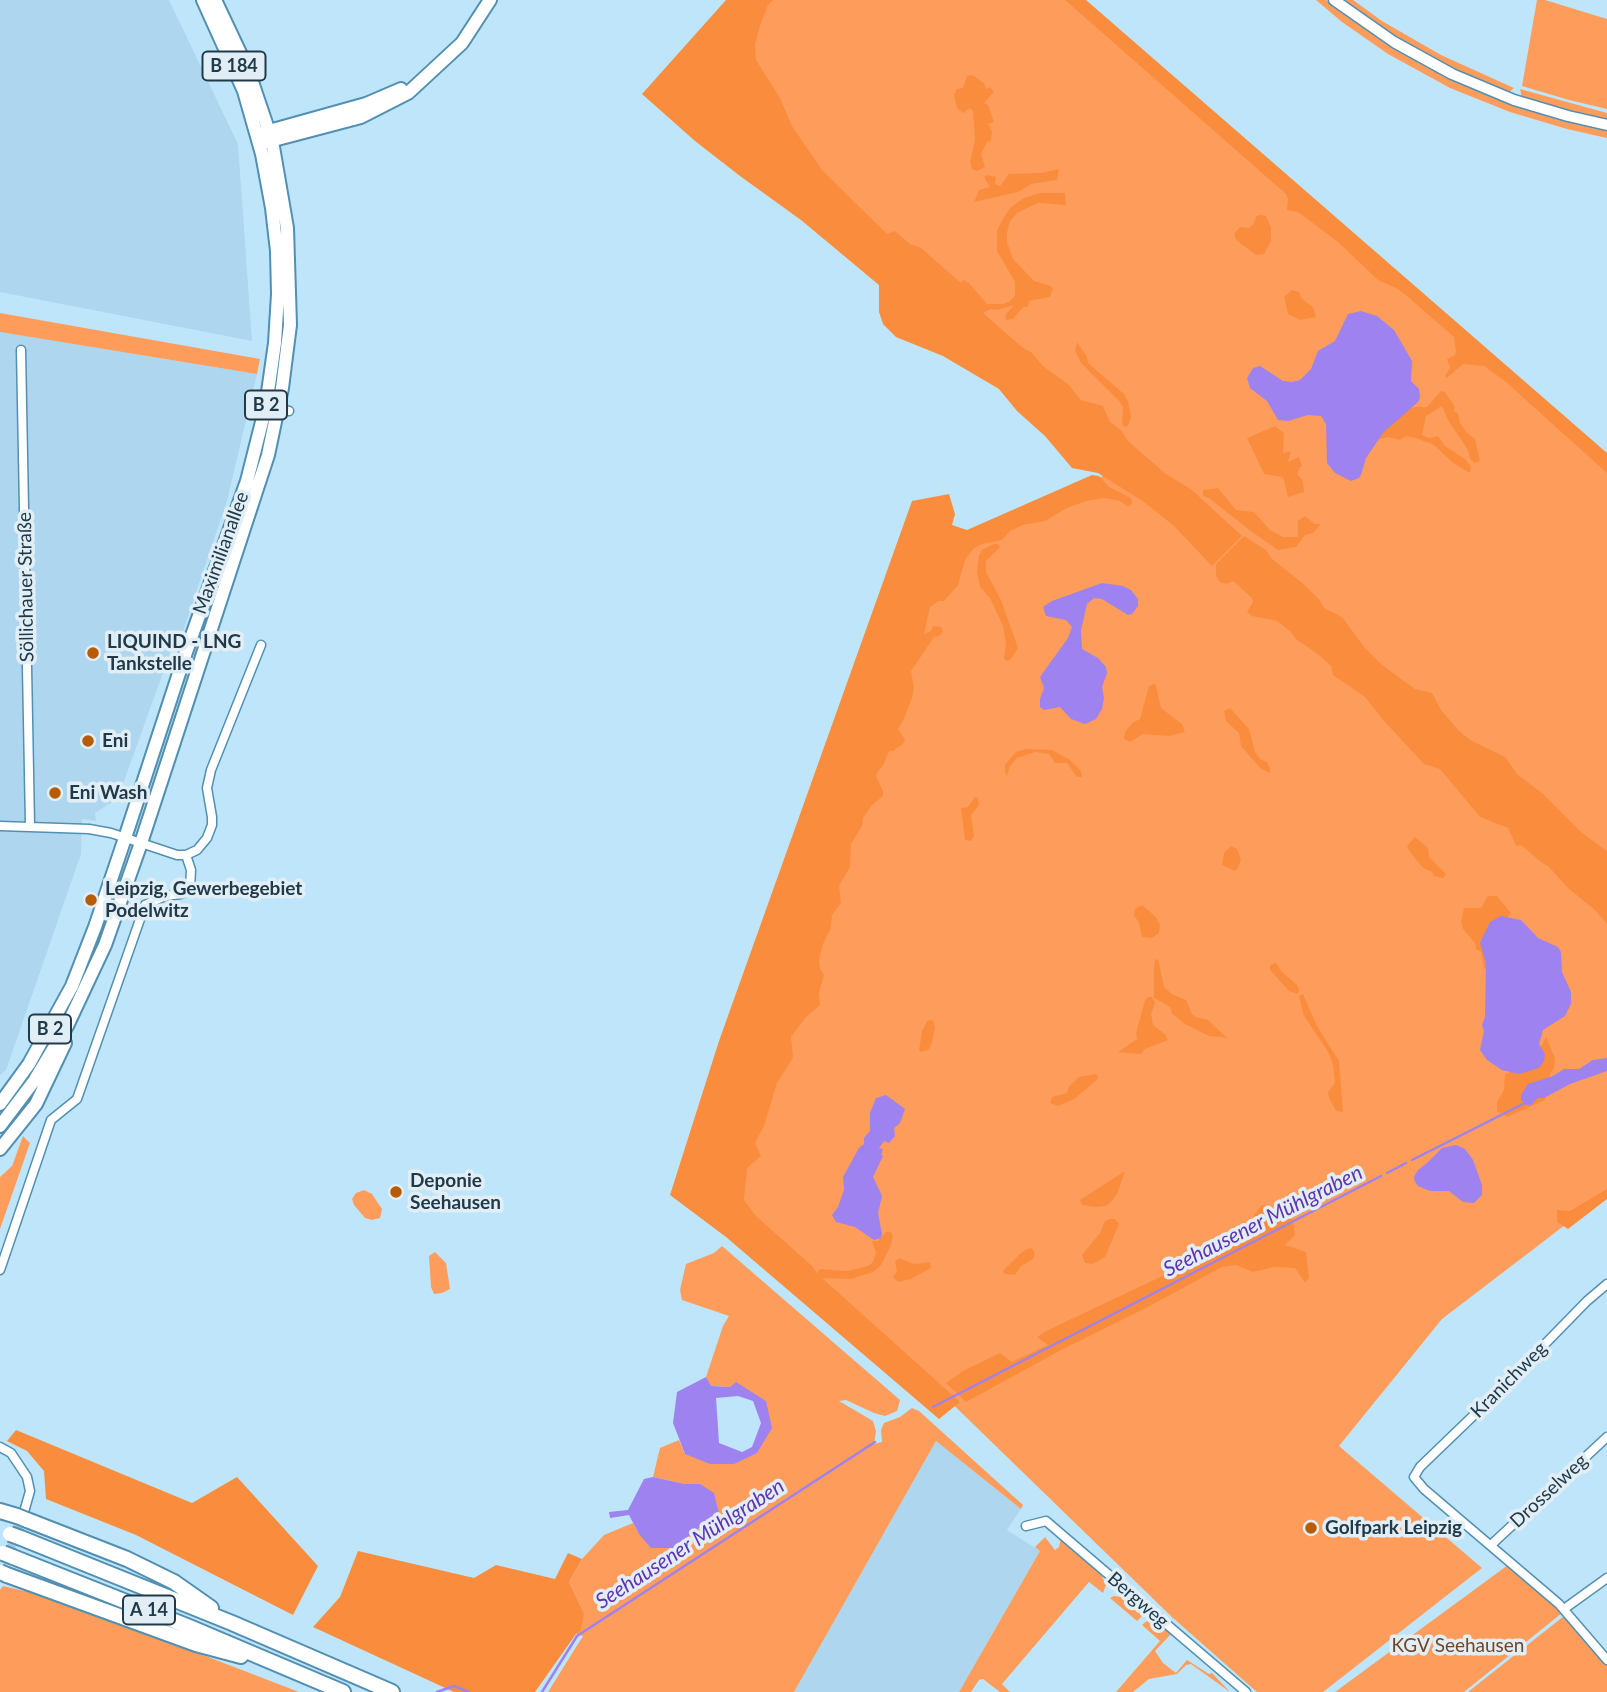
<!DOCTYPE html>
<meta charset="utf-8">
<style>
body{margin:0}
canvas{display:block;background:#bfe5fb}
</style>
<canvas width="1607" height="1692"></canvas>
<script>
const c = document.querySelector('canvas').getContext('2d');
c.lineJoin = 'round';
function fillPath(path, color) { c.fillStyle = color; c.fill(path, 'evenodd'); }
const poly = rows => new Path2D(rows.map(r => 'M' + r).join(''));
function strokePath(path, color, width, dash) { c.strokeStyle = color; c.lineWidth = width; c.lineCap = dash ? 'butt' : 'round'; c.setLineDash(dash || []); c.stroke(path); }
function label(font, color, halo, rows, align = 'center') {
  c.font = font + ' Lato,sans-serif'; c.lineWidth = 7; c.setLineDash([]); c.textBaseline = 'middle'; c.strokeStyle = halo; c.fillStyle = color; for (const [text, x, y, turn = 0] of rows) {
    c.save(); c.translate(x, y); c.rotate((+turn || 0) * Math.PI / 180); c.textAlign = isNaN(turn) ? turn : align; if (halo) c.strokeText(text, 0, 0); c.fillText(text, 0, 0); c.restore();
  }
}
const built = poly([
 [0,0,169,0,238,144,252,341,0,292],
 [0,332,257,374,227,501,179,643,173,645,118,798,95,813,96,821,82,819,81,854,6,1070,0,1075],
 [936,1441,1021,1509,1007,1530,1040,1551,959,1692,794,1692]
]);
const green = poly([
 [737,0,1076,0,1607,461,1607,1193,1442,1319,1339,1446,1482,1568,1323,1692,1257,1692,1173,1618,936,1388,725,1195,943,546,1117,470,670,75],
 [1316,0,1326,0,1370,32,1457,82,1535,111,1607,130,1607,138,1567,129,1510,112,1450,88,1388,54,1342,22],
 [1341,0,1353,0,1382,21,1441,55,1514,88,1508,93,1452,70,1396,38],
 [1537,0,1545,0,1607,19,1607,109,1569,100,1522,86],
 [1520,89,1607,113,1607,120,1522,98],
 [0,313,260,359,257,374,0,332],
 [23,1136,30,1143,0,1229,0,1177,12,1166],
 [364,1190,372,1194,382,1209,380,1218,372,1220,365,1218,354,1205,352,1199,356,1193],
 [722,1246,900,1400,897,1411,885,1416,874,1413,846,1400,839,1401,873,1421,876,1431,874,1444,882,1442,881,1430,884,1423,900,1417,912,1408,919,1411,1023,1505,1021,1509,936,1441,794,1692,548,1692,583,1636,576,1634,584,1613,569,1582,582,1559,604,1535,633,1523,639,1534,673,1548,690,1534,709,1522,700,1485,685,1484,653,1477,660,1448,679,1440,685,1454,757,1453,766,1401,730,1387,710,1386,706,1377,723,1326,729,1316,682,1300,680,1290,686,1264,714,1253],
 [435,1252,446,1263,450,1289,442,1293,434,1294,431,1287,429,1256],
 [1045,1537,1055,1550,1059,1547,1061,1538,1100,1572,1106,1585,1103,1593,1089,1582,1002,1684,1010,1692,1000,1692,983,1679,979,1680,971,1692,959,1692,1040,1551,1035,1547],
 [1508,1565,1562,1613,1464,1692,1335,1692],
 [3,1586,55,1598,299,1692,0,1692,0,1590],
 [1114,1596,1130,1598,1143,1610,1144,1614,1137,1621,1110,1598],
 [1564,1616,1607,1665,1607,1692,1468,1692],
 [1152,1617,1171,1634,1155,1651,1163,1663,1176,1673,1187,1660,1209,1674,1212,1673,1230,1692,1191,1664,1186,1665,1177,1674,1149,1679,1133,1692,1116,1692,1160,1641,1142,1625]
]);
const forest = poly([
 [726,0,773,0,768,5,760,26,755,44,756,60,780,98,792,126,822,170,887,234,895,231,910,244,921,248,961,283,963,280,969,283,987,304,1003,304,1010,301,1015,296,1015,282,997,251,997,230,1004,217,1010,208,1024,198,1040,193,1065,193,1066,205,1038,203,1017,213,1010,221,1007,233,1007,242,1013,259,1034,281,1051,286,1053,289,1050,297,1029,301,1028,307,1023,307,1013,319,1006,320,1005,315,1014,305,998,310,991,309,983,313,1022,347,1032,353,1043,366,1068,384,1081,400,1103,406,1110,422,1121,430,1128,441,1166,474,1192,490,1242,536,1212,566,1174,526,1144,502,1098,473,1072,468,1045,436,1017,411,999,389,943,356,896,337,883,324,879,312,879,285,801,220,740,176,695,141,642,94],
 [1065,0,1086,0,1607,453,1607,473,1506,382,1484,366,1463,364,1447,378,1445,376,1450,368,1447,359,1455,355,1456,351,1454,337,1407,296,1396,288,1378,280,1338,242,1298,212,1287,210,1288,199,1286,194],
 [972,75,984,83,986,89,990,87,994,92,984,103,988,105,994,122,988,124,992,131,991,141,987,142,981,154,985,167,977,171,972,169,970,162,975,140,973,111,970,108,963,113,957,108,954,95,957,89,963,88,967,76],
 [1059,169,1057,180,1031,184,1018,192,974,202,979,190,990,187,984,177,988,175,996,177,995,184,1000,186,1009,174,1041,173],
 [1261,215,1266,216,1271,228,1271,241,1264,254,1256,255,1236,240,1234,234,1240,227,1249,228,1254,223,1256,216],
 [1292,290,1299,292,1301,298,1313,307,1316,317,1300,320,1288,314,1284,297],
 [1077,342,1087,357,1088,363,1124,394,1128,401,1131,417,1128,426,1124,427,1122,424,1123,407,1119,401,1081,363,1075,350],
 [1441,391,1445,392,1455,407,1454,411,1458,413,1460,423,1467,433,1475,439,1480,461,1475,463,1470,459,1468,450,1448,420,1442,406,1426,416,1422,435,1430,438,1438,436,1445,446,1465,459,1471,467,1470,473,1453,463,1434,445,1416,438,1406,436,1400,440,1387,437,1374,441,1401,411,1415,407,1427,407],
 [1275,426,1284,433,1283,453,1291,451,1288,462,1299,457,1302,467,1300,467,1297,474,1303,481,1304,492,1288,497,1283,477,1264,474,1247,438],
 [1092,475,1099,476,1109,487,1129,497,1132,500,1132,504,1128,507,1120,501,1105,498,1086,501,1067,508,1045,521,1023,525,1010,531,1002,540,982,544,974,548,965,560,958,585,944,601,939,601,930,607,924,634,931,631,933,626,941,627,943,631,939,636,934,637,911,671,914,688,912,698,903,721,898,729,905,739,903,744,893,751,889,751,883,766,878,771,876,776,883,791,883,796,872,805,863,818,862,826,851,844,850,867,839,886,841,903,832,915,831,928,823,944,819,960,820,968,824,975,819,993,820,1005,806,1017,791,1037,793,1058,777,1083,764,1126,755,1143,761,1156,747,1168,744,1200,746,1203,756,1216,812,1266,817,1273,820,1269,847,1271,868,1266,873,1262,876,1253,872,1241,878,1241,886,1232,891,1232,893,1236,891,1245,881,1265,873,1272,851,1279,822,1278,960,1402,939,1419,726,1237,670,1195,719,1041,912,501,949,494,955,514,952,525,967,530],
 [1218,488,1236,510,1254,512,1270,530,1283,537,1298,537,1298,521,1305,516,1315,524,1321,524,1313,533,1305,535,1296,547,1278,550,1252,532,1209,498,1203,496,1203,490],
 [1244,536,1266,550,1271,558,1301,582,1319,599,1324,608,1342,617,1365,648,1382,665,1415,689,1432,693,1441,710,1459,731,1472,741,1505,757,1517,774,1543,794,1582,833,1607,851,1607,924,1595,910,1568,888,1548,866,1541,862,1521,845,1516,846,1508,828,1480,817,1440,769,1424,764,1385,722,1365,697,1333,675,1331,666,1319,655,1296,639,1291,632,1277,621,1252,616,1247,612,1253,602,1252,598,1233,581,1226,584,1220,582,1216,576,1216,564],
 [994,544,998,544,1000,547,986,561,986,572,1001,600,1018,648,1011,659,1007,661,1004,659,1006,644,1003,626,990,598,980,587,977,572,979,555,983,549],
 [1154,684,1156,685,1161,708,1182,724,1185,732,1170,736,1143,734,1130,742,1124,739,1125,732,1132,723,1140,719,1149,686],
 [1230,708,1249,729,1255,752,1260,759,1267,762,1270,769,1270,773,1261,769,1241,746,1239,733,1226,721,1224,711],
 [1026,749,1052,750,1070,760,1081,771,1082,777,1077,777,1067,763,1055,763,1049,754,1035,752,1017,758,1010,766,1007,776,1005,772,1005,765,1009,760,1016,752],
 [975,797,978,798,979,805,971,815,974,836,971,841,965,840,961,808,968,807],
 [1415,837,1428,848,1429,857,1446,874,1443,878,1434,876,1432,872,1422,867,1410,852,1407,846],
 [1231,846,1237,849,1241,859,1238,868,1235,871,1222,865,1224,853],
 [1488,896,1497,896,1511,913,1501,925,1493,975,1484,968,1481,952,1476,949,1475,943,1463,929,1461,922,1464,908,1481,908],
 [1142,905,1156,917,1160,925,1159,933,1152,938,1142,937,1139,923,1134,915,1135,909],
 [1158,959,1164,987,1172,994,1186,1000,1192,1014,1196,1017,1208,1020,1227,1038,1209,1036,1185,1024,1172,1014,1170,1007,1154,998,1154,967,1155,960],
 [1276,963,1282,972,1297,985,1299,989,1298,994,1289,991,1270,970,1270,965],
 [1303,994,1317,1026,1339,1061,1343,1112,1336,1111,1329,1098,1328,1092,1335,1083,1333,1064,1327,1050,1304,1016,1299,996],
 [1148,997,1152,997,1155,1003,1151,1014,1153,1025,1165,1034,1168,1040,1145,1049,1141,1054,1118,1052,1137,1039,1136,1033,1145,1000],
 [933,1020,935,1027,931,1046,928,1050,921,1052,919,1050,922,1031,927,1021],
 [1546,1037,1555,1058,1554,1068,1550,1074,1545,1100,1507,1117,1497,1111,1497,1102,1504,1090,1505,1074,1529,1064,1535,1059],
 [1096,1074,1098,1077,1097,1080,1074,1099,1058,1106,1050,1103,1052,1097,1067,1093,1069,1086,1079,1077],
 [1125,1171,1117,1194,1111,1202,1106,1206,1096,1207,1082,1205,1080,1200],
 [1607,1189,1607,1199,1568,1229,1557,1222,1557,1210,1570,1211],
 [1262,1205,1275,1209,1287,1208,1292,1213,1295,1235,1285,1245,1306,1252,1309,1278,1305,1283,1295,1268,1274,1267,1253,1272,1236,1265,1222,1267,1144,1309,1063,1349,966,1402,946,1383,963,1371,1000,1353,1012,1362,1048,1345,1037,1337,1046,1331,1207,1255,1249,1230,1255,1223,1254,1215],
 [1110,1219,1115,1219,1119,1224,1105,1257,1093,1264,1085,1263,1082,1255,1100,1233,1105,1221],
 [1032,1248,1035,1254,1033,1259,1021,1266,1015,1275,1005,1274,1003,1271,1021,1253,1027,1249],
 [899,1258,914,1264,930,1262,931,1268,911,1279,898,1282,893,1277,897,1271,895,1262],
 [16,1430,192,1503,237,1477,318,1566,293,1615,136,1535,46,1499,44,1471,27,1451,7,1441],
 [358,1551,474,1578,496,1565,555,1579,568,1553,582,1559,569,1582,584,1613,581,1630,576,1634,535,1692,454,1692,313,1627,340,1597]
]);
const water = poly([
 [1361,311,1377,316,1394,330,1412,361,1411,381,1419,389,1420,396,1419,401,1383,433,1366,458,1361,475,1359,478,1351,481,1335,473,1327,463,1326,424,1321,416,1308,415,1288,421,1278,420,1267,401,1250,388,1247,378,1253,368,1260,366,1283,381,1292,382,1300,380,1311,369,1318,351,1335,341,1348,314],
 [1102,583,1123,586,1131,590,1138,599,1138,606,1132,614,1128,615,1102,599,1094,598,1087,604,1081,630,1082,649,1098,658,1106,667,1107,673,1102,687,1104,698,1102,709,1096,719,1085,724,1071,719,1060,707,1044,710,1040,707,1040,699,1044,688,1040,677,1068,638,1072,627,1066,620,1046,616,1043,607,1052,601],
 [1501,916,1521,920,1538,938,1558,947,1561,952,1562,972,1571,992,1571,1004,1565,1016,1543,1030,1539,1044,1545,1054,1544,1061,1539,1068,1519,1074,1502,1070,1487,1060,1480,1050,1484,1031,1482,1025,1485,1017,1486,963,1480,943,1490,922],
 [1607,1058,1607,1071,1570,1084,1544,1098,1538,1098,1531,1105,1527,1105,1521,1100,1521,1095,1528,1084,1553,1076,1564,1069,1579,1069,1593,1060],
 [886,1095,905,1109,900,1123,894,1128,895,1136,889,1143,884,1141,879,1148,883,1149,881,1155,883,1156,873,1177,882,1196,878,1213,882,1234,881,1238,874,1240,855,1227,836,1222,832,1215,838,1207,844,1190,843,1177,859,1148,864,1144,864,1138,870,1131,870,1113,876,1098],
 [1456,1145,1465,1149,1473,1160,1482,1185,1482,1195,1474,1203,1463,1202,1449,1191,1430,1191,1418,1186,1415,1182,1414,1177,1418,1170,1427,1163,1442,1148],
 [706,1377,711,1386,730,1387,736,1382,766,1401,772,1428,757,1453,734,1464,710,1464,685,1454,673,1423,677,1392],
 [738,1396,753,1401,761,1423,752,1447,742,1452,719,1443,716,1398],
 [653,1477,685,1484,700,1484,714,1493,719,1513,673,1548,651,1548,639,1534,629,1515,610,1518,609,1512,628,1510,644,1479]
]);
const stream = poly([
 [1412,1160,1525,1103],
 [1387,1173,1406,1163],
 [933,1407,1381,1176],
 [437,1692,454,1686,469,1692],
 [542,1692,577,1636,875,1442]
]);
const minorTunnel = poly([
 [1,1575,23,1515]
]);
const minor = poly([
 [21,350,30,825],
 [279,409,289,411],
 [0,826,89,829,111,833,177,855,186,855,197,850,207,838,212,825,212,817,207,788,211,770,261,645],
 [0,1270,51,1120,77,1099,145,905,165,896,181,894,190,888,191,870,186,855],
 [1607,1284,1587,1301,1501,1389,1420,1467,1414,1477,1424,1489,1559,1604,1607,1660],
 [0,1447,11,1453,27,1477,30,1491,24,1512],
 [1026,1526,1046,1521,1246,1692],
 [1491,1545,1607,1437],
 [1564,1609,1607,1578]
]);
const tertiary = poly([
 [1334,0,1394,42,1452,74,1514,100,1568,116,1607,125]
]);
const primary = poly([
 [262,133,366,104,401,89],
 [266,142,361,117,408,93,462,43,490,0],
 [125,838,185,655,247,481,266,406,275,343,278,294,277,251,272,208,262,154,244,91,203,0],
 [141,843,268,455,282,388,290,325,287,228,272,141,248,70,215,0]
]);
const trunk = poly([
 [0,1104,29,1064,72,986,95,927,125,838],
 [0,1126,34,1081,67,1026,105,945,141,843],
 [0,1149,36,1104,65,1043]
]);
const motorway = poly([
 [0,1511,17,1516],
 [27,1520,127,1559,174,1582,211,1608],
 [21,1538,232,1623,392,1692],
 [13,1557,187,1626,343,1692],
 [7,1575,196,1644,241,1656]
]);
const motorwayBridge = poly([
 [17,1516,27,1520],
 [10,1534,21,1538],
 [3,1553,13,1557],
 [0,1572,7,1575]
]);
const markers = [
 [93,653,7,"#b85c04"],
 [88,741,7,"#b85c04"],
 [55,793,7,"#b85c04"],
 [91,900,7,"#b85c04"],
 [396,1192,7,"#b85c04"],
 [1311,1528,7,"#b85c04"]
];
const shields = [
 [234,66,63],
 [266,405,42],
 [50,1029,42],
 [149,1610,52]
];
const shieldNames = [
 ["B 184",234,66],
 ["B 2",266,405],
 ["B 2",50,1029],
 ["A 14",149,1610]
];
const streetNames = [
 ["Maximilianallee",221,553,-70],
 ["Söllichauer Straße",26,587,-91],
 ["Kranichweg",1509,1380,-45],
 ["Drosselweg",1549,1491,-43],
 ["Bergweg",1138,1600,41]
];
const poiNames = [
 ["LIQUIND - LNG",107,642],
 ["Tankstelle",107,664],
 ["Eni",102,741],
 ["Eni Wash",69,793],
 ["Leipzig, Gewerbegebiet",105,889],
 ["Podelwitz",105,911],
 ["Deponie",410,1181],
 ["Seehausen",410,1203],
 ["Golfpark Leipzig",1325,1528]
];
const parkNames = [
 ["KGV Seehausen",1458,1646]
];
const waterNames = [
 ["Seehausener Mühlgraben",1263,1221,-27],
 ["Seehausener Mühlgraben",690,1544,-33]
];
fillPath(built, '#aed7ef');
fillPath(green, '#fe9d5b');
fillPath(forest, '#f98d3d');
fillPath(water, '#9e82f0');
strokePath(stream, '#9e82f0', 2.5);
strokePath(minorTunnel, '#9fc3d7', 8, [8, 4]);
strokePath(minor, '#5190b2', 11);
strokePath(tertiary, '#5190b2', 13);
strokePath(primary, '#5190b2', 16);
strokePath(trunk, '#5190b2', 16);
strokePath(motorway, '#5190b2', 18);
strokePath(minor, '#fff', 8);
strokePath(tertiary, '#fff', 10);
strokePath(primary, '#fff', 12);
strokePath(trunk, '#fff', 12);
strokePath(motorway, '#fff', 14);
strokePath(motorwayBridge, '#5190b2', 18, []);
strokePath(motorwayBridge, '#fff', 14);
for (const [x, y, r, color] of markers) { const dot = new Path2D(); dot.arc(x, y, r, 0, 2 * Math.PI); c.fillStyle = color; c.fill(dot); strokePath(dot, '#e2eef6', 2.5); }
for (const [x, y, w] of shields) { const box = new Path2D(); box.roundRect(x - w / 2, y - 14.5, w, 29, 5); c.fillStyle = '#e2eef6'; c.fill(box); strokePath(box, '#203a49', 2); }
label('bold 18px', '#203a49', null, shieldNames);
label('19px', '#203a49', '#e2eef6', streetNames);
label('bold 19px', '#203a49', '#e2eef6', poiNames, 'left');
label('19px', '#724527', '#e2eef6', parkNames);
label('italic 21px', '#6033b3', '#e2eef6', waterNames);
</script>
